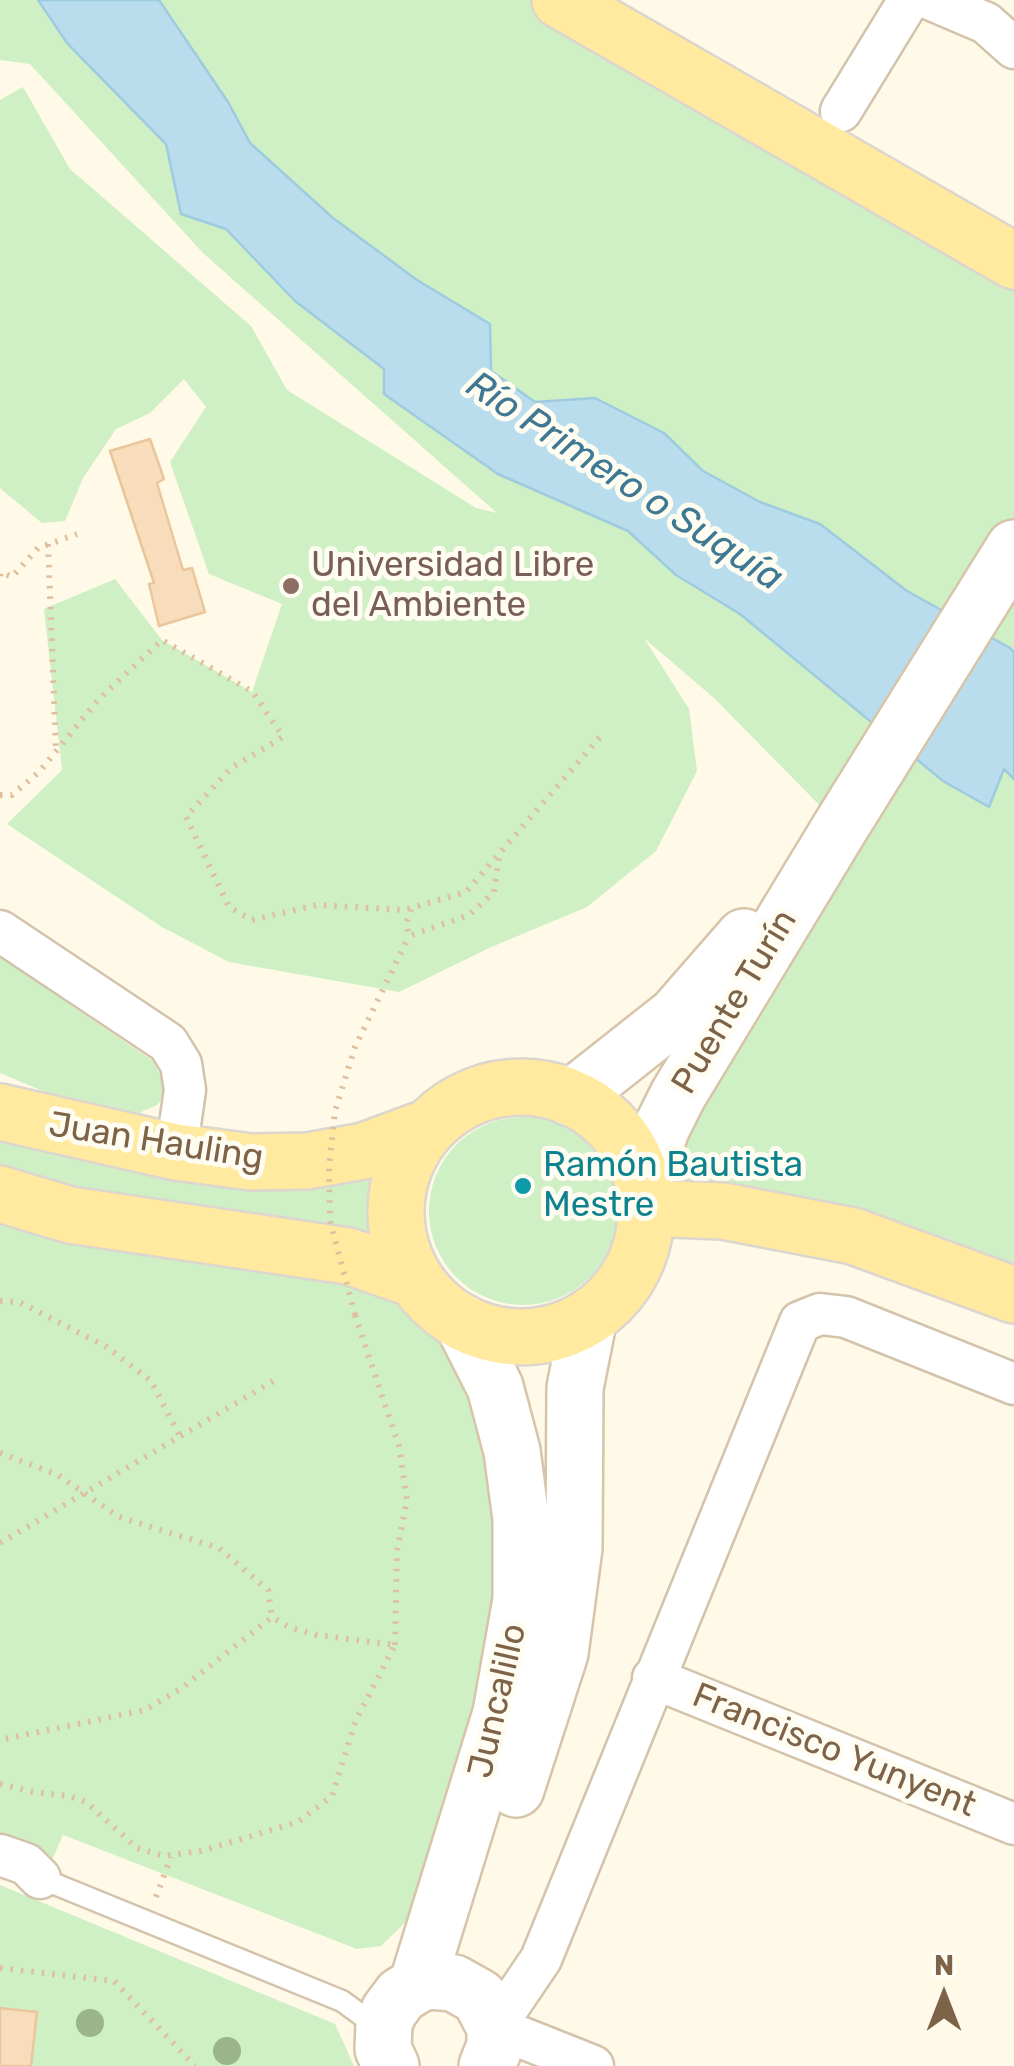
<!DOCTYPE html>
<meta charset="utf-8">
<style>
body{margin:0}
#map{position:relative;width:1014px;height:2066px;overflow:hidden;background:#fff9e8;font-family:Rubik,sans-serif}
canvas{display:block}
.north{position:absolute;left:894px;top:1946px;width:100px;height:100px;-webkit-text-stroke:8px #fffcf1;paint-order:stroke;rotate:0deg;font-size:28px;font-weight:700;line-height:40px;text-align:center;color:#7d6348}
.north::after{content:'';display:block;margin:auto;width:35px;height:45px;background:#7d6348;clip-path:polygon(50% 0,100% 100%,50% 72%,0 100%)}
</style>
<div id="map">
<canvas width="1014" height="2066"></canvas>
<div class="north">N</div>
</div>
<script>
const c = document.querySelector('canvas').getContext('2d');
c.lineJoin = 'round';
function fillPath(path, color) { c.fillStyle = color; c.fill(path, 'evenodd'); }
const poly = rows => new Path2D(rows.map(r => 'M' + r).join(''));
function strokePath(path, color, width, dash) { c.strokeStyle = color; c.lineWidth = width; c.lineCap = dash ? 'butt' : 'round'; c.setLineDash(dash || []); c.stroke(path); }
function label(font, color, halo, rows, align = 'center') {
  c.font = font + ' Rubik,sans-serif'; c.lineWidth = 10; c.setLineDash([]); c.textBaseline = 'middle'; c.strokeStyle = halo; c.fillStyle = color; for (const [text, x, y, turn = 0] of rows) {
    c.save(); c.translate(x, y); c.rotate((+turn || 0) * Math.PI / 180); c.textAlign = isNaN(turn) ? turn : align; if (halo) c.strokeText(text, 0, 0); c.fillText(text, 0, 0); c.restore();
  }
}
const green = poly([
 [0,0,38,0,67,43,166,144,181,214,226,229,295,301,384,370,498,474,628,531,676,575,1004,768,1014,779,1014,1295,646,1208,840,826,714,698,644,638,689,709,697,771,656,851,587,907,489,948,399,992,229,962,162,927,7,824,62,770,44,609,115,579,162,640,252,692,282,604,209,574,170,462,206,407,184,379,150,413,116,429,83,478,65,521,42,523,0,488,0,100,23,87,70,169,251,326,287,390,476,508,497,513,203,253,30,64,0,60],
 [159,0,560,0,1014,261,1014,652,907,591,820,524,760,502,703,471,664,433,595,398,535,402,491,371,490,324,417,280,333,218,250,143,228,102],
 [0,946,69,1004,153,1061,166,1085,164,1096,157,1105,139,1113,45,1092,0,1073],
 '429 1211a94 94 0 1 1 188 0a94 94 0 1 1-188 0Z',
 [0,1131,261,1183,374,1179,374,1232,262,1231,0,1178],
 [0,1213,307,1267,397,1297,441,1340,463,1373,486,1430,497,1503,494,1586,481,1677,414,1914,381,1946,357,1949,63,1835,50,1864,0,1843],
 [0,1885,335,2024,354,2066,0,2066]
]);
const water = poly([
 [38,0,159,0,228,102,250,143,333,218,417,280,490,324,491,371,535,402,595,398,664,433,703,471,760,502,820,524,907,591,1010,648,1014,652,1014,779,1004,769,989,807,943,781,740,614,676,575,628,531,498,474,384,394,384,369,295,301,226,229,181,214,166,144,67,43,38,0]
]);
const building = poly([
 [150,439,164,479,157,483,183,570,192,568,205,612,159,626,149,584,154,583,110,451,150,439],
 [0,2008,37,2012,31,2066,0,2066,0,2008]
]);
const path = poly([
 [48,544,56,750],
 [0,576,1,572,12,577,38,548,77,534],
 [0,795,12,795,40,771,98,700,162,640,253,692,283,737,231,768,186,817,229,907,252,920,317,905,404,910,466,892,600,737],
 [411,909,406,923,409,936,469,915,494,892,499,856],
 [0,1301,19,1302,107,1347,151,1381,180,1436],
 [355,1315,399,1446,407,1500,397,1551,395,1645],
 [0,1453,58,1475,119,1517,219,1548,268,1590,272,1617,182,1688,145,1710,0,1740],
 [0,1543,275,1380],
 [0,1784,33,1792,69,1796,86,1802,137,1848,164,1856,201,1851,298,1822,332,1796,356,1720,395,1645,317,1635,289,1627,272,1617],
 [156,1897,171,1857],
 [0,1968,114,1981,195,2066]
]);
const lane = poly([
 [40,1878,342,2001,364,2017,376,2033]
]);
const street = poly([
 [932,0,986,23,1014,48],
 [841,111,909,0],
 [0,931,168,1043,181,1064,185,1090,176,1152],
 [653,1678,1014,1824],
 [0,1855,26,1864,40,1878],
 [593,2066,495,2027,541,1959,800,1322,820,1314,846,1317,1014,1384]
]);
const secondary = poly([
 [571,1098,676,1015,744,937],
 [643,1185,661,1129,678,1095,841,826,1014,548],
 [516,1789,560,1653,574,1548,575,1388,589,1317],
 [417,1985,429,1981,454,1983,479,1997,495,2027,495,2046,487,2066],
 [391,2066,383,2049,384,2024,389,2011,401,1995,417,1985,501,1713,521,1600,521,1519,512,1451,495,1387,462,1322]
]);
const primary = poly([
 [560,0,1014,261],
 '396 1212a125 125 0 1 1 250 0a125 125 0 1 1-250 0Z',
 [0,1112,176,1152,251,1162,307,1161,364,1151,429,1127],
 [0,1194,70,1215,348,1256,414,1279],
 [646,1208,723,1211,853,1236,1014,1295]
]);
const pathBridge = poly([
 [355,1315,330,1221,329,1166,335,1111,355,1047,409,936]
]);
const trees = [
 [90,2023],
 [227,2051]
];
const markers = [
 [291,586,10,"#8d6e63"],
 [523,1186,10,"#0f9aa8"]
];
const educationNames = [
 ["Universidad Libre",311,566],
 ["del Ambiente",311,606]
];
const streetNames = [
 ["Puente Turín",735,1002,-59],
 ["Juan Hauling",156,1142,9],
 ["Juncalillo",498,1701,-77],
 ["Francisco Yunyent",834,1751,22]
];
const cultureNames = [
 ["Ramón Bautista",543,1166],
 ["Mestre",543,1206]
];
const waterNames = [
 ["Río Primero o Suquía",624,482,33]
];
fillPath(green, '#cfefc4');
fillPath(water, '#b9ddec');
strokePath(water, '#9ecbdf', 2.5);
fillPath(building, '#f7ddbc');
strokePath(building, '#ecc69b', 2.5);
strokePath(lane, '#d3c3ab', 25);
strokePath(street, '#d3c3ab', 45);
strokePath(secondary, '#d7c4a9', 60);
strokePath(primary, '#ddd6cf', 60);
strokePath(path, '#dec09e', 6, [2.5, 8]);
strokePath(lane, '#fff', 20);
strokePath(street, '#fff', 40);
strokePath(secondary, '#fff', 55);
strokePath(primary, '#ffea9f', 55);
strokePath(pathBridge, '#dec09e', 6, [2.5, 8]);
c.fillStyle = '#99b589';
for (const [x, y] of trees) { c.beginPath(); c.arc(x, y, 14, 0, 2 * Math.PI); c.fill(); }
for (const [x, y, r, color] of markers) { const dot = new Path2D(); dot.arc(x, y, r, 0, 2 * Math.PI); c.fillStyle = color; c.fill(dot); strokePath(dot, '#fffcf1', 4); }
label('35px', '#785e54', '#fffcf1', educationNames, 'left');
label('35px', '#7d6348', '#fffcf1', streetNames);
label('35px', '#0d838f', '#fffcf1', cultureNames, 'left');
label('italic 38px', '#3e7893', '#fffcf1', waterNames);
</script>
